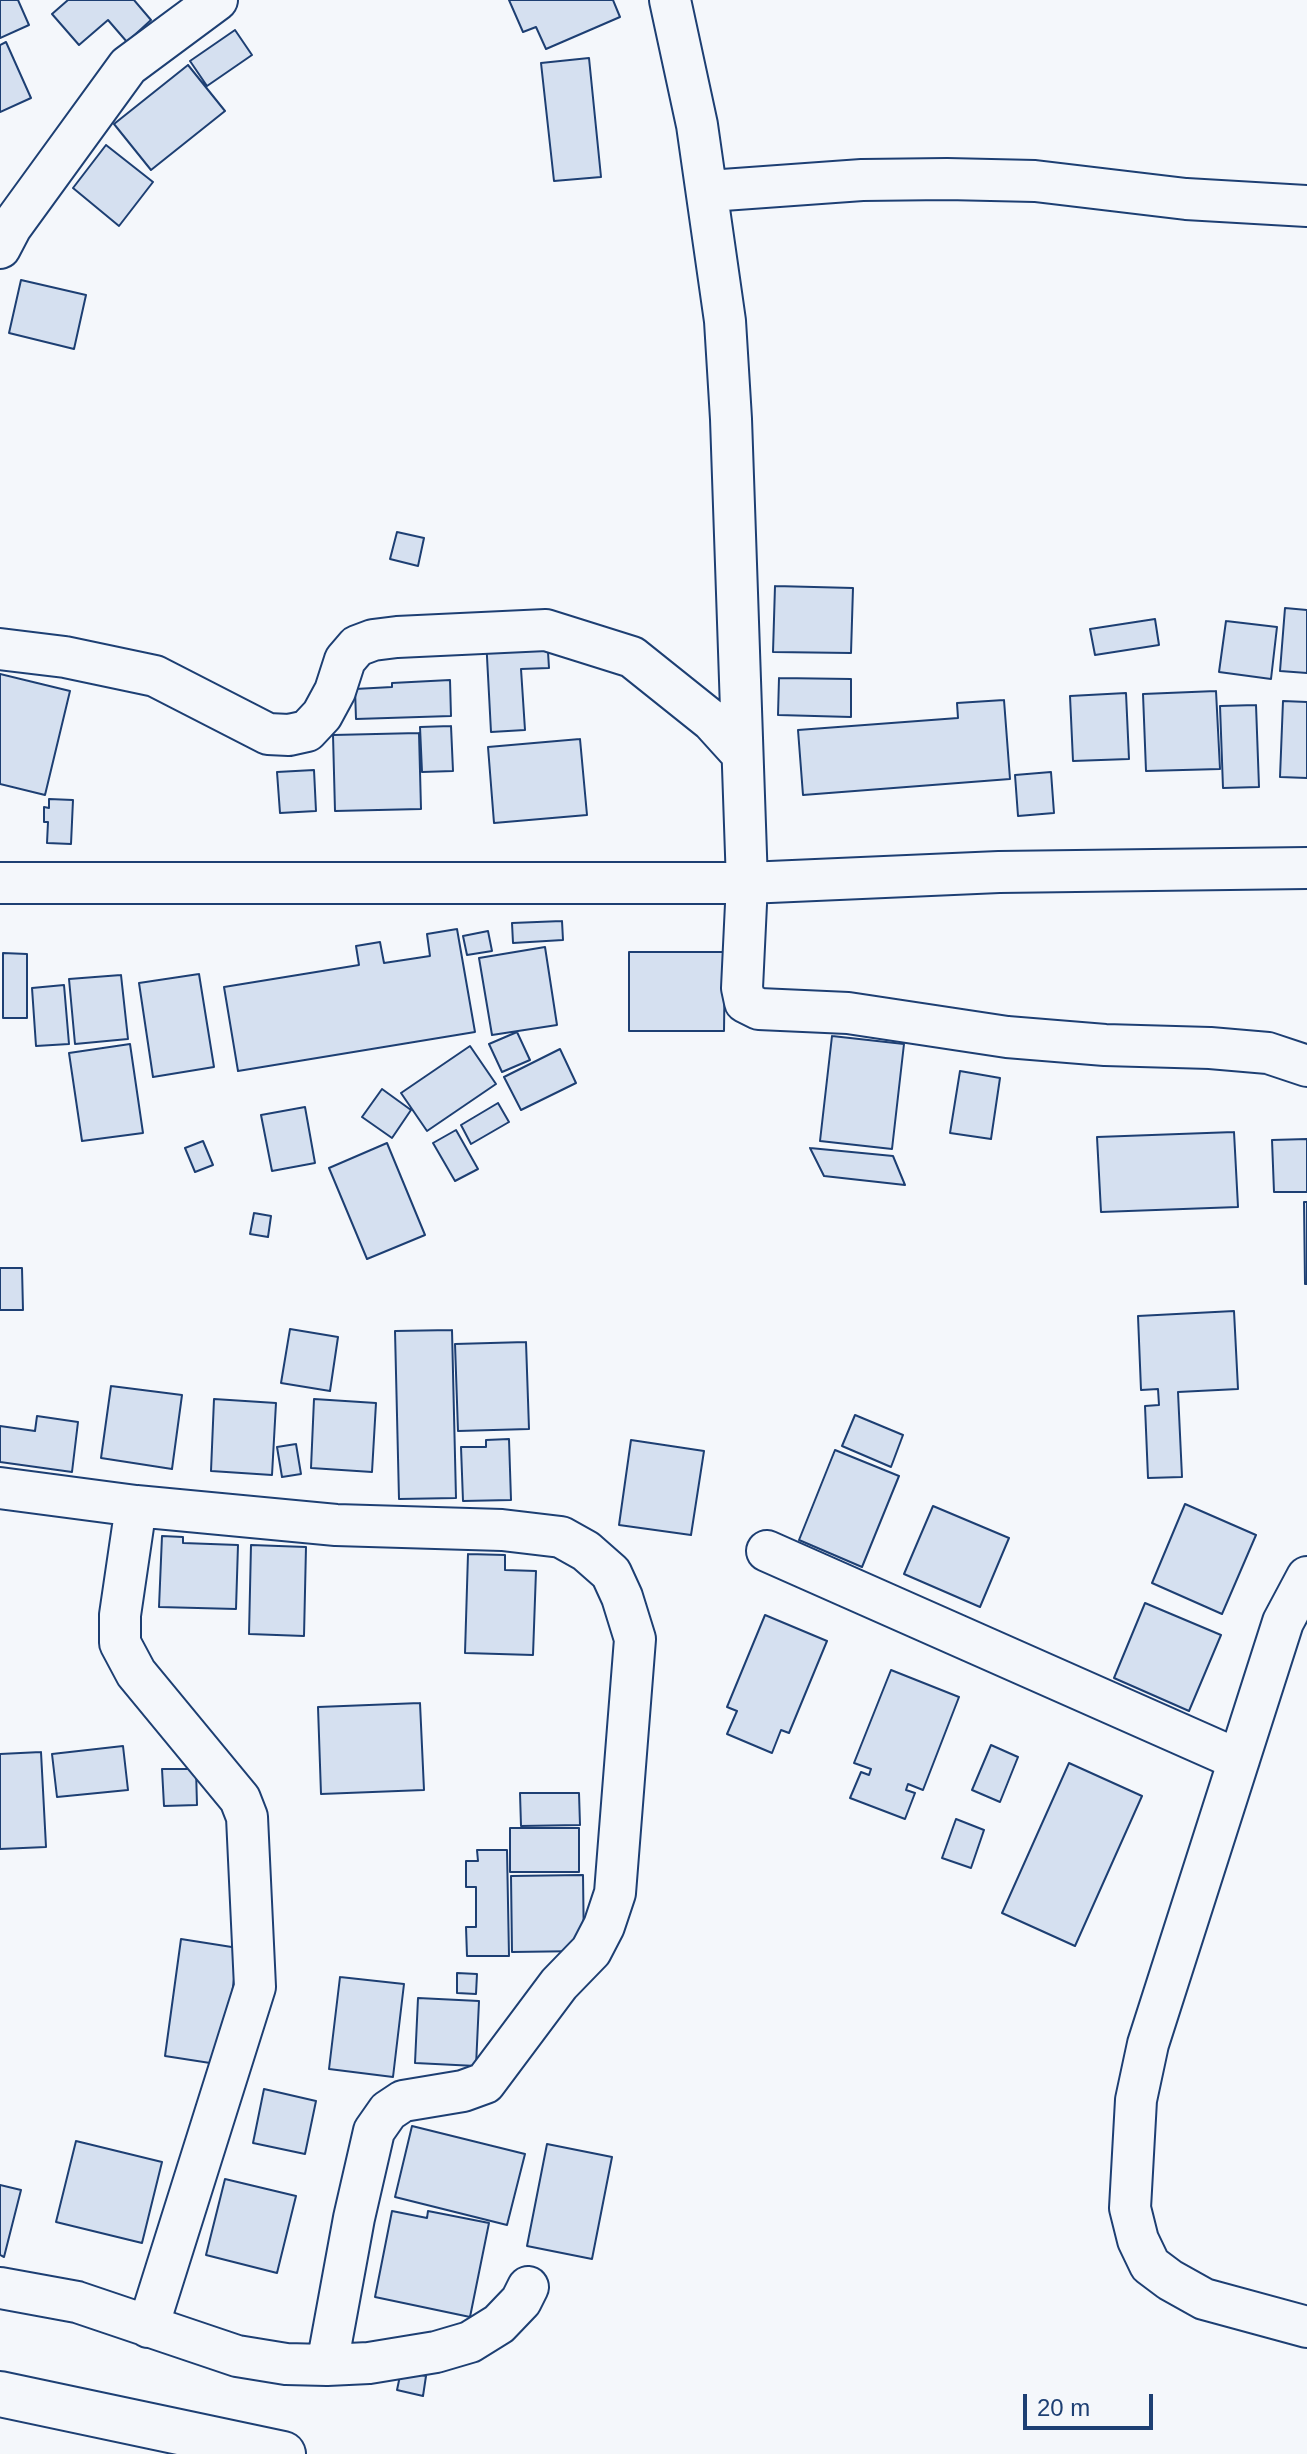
<!DOCTYPE html>
<style>
body{margin:0}
#map{position:relative;width:1307px;height:2454px;overflow:hidden;background:#f4f7fb;font-family:Arial,sans-serif}
canvas{display:block}
.scale{position:absolute;left:1023px;top:2394px;width:130px;height:36px;box-sizing:border-box;border:4px solid #1d3f73;border-top:0;padding-left:10px;font-size:24px;line-height:28px;white-space:nowrap;color:#1d3f73;-webkit-text-stroke:6px #f4f7fb;paint-order:stroke}
</style>
<div id="map">
<canvas width="1307" height="2454"></canvas>
<div class="scale">20 m</div>
</div>
<script>
const c = document.querySelector('canvas').getContext('2d');
c.lineJoin = 'round';
function fillPath(path, color) { c.fillStyle = color; c.fill(path, 'evenodd'); }
const poly = rows => new Path2D(rows.map(r => 'M' + r).join(''));
function strokePath(path, color, width, dash) { c.strokeStyle = color; c.lineWidth = width; c.lineCap = dash ? 'butt' : 'round'; c.setLineDash(dash || []); c.stroke(path); }
const building = poly([
 [0,0,18,0,29,25,0,38,0,0],
 [68,0,134,0,151,20,127,42,108,20,79,45,52,14,68,0],
 [509,0,613,0,620,17,546,49,536,27,523,32,509,0],
 [235,30,252,55,207,86,190,61,235,30],
 [6,42,31,98,0,112,0,45,6,42],
 [589,58,601,177,554,181,541,63,589,58],
 [188,65,225,111,151,170,114,124,188,65],
 [106,145,153,182,119,226,73,188,106,145],
 [21,280,86,295,74,349,9,333,21,280],
 [397,532,424,538,418,566,390,559,397,532],
 [775,586,853,588,851,653,773,652,775,586],
 [1285,608,1307,610,1307,673,1280,671,1285,608],
 [1155,619,1159,645,1095,655,1090,629,1155,619],
 [1226,621,1277,627,1271,679,1219,672,1226,621],
 [547,636,549,668,521,669,525,730,491,732,486,638,547,636],
 [0,674,70,691,45,795,0,784,0,674],
 [779,678,851,679,851,717,778,715,779,678],
 [450,680,451,716,356,719,355,689,392,687,392,683,450,680],
 [1216,691,1220,769,1146,771,1143,694,1216,691],
 [1126,693,1129,759,1073,761,1070,696,1126,693],
 [1004,700,1010,779,803,795,798,730,958,718,957,703,1004,700],
 [1283,701,1307,702,1307,778,1280,777,1283,701],
 [1256,705,1259,787,1223,788,1220,706,1256,705],
 [451,726,453,771,422,772,420,727,451,726],
 [419,733,421,809,335,811,333,735,419,733],
 [580,739,587,815,494,823,488,747,580,739],
 [314,770,316,811,280,813,277,772,314,770],
 [1051,772,1054,813,1018,816,1015,775,1051,772],
 [49,799,73,800,71,844,47,843,48,822,44,822,44,807,49,808,49,799],
 [562,921,563,940,513,943,512,923,562,921],
 [457,929,475,1032,238,1071,224,987,359,965,356,946,380,942,384,963,430,956,427,934,457,929],
 [488,931,492,951,467,955,463,936,488,931],
 [545,947,557,1025,492,1035,479,958,545,947],
 [629,952,725,952,724,1031,629,1031,629,952],
 [3,953,27,954,27,1018,3,1018,3,953],
 [199,974,214,1067,153,1077,139,983,199,974],
 [121,975,128,1039,75,1044,69,979,121,975],
 [64,985,69,1044,36,1046,32,988,64,985],
 [517,1032,530,1060,502,1072,489,1044,517,1032],
 [832,1036,904,1044,892,1149,820,1141,832,1036],
 [130,1044,143,1133,82,1141,69,1053,130,1044],
 [470,1046,496,1084,427,1131,401,1093,470,1046],
 [560,1049,576,1083,521,1110,504,1077,560,1049],
 [960,1071,1000,1078,991,1139,950,1133,960,1071],
 [382,1089,411,1110,392,1138,362,1117,382,1089],
 [498,1103,509,1122,471,1144,461,1125,498,1103],
 [305,1107,315,1163,272,1171,261,1115,305,1107],
 [456,1130,478,1169,455,1181,433,1143,456,1130],
 [1234,1132,1238,1207,1101,1212,1097,1137,1234,1132],
 [1307,1139,1307,1192,1274,1192,1272,1140,1307,1139],
 [203,1141,213,1165,195,1172,185,1148,203,1141],
 [387,1143,425,1235,367,1259,329,1168,387,1143],
 [810,1148,893,1156,905,1185,824,1176,810,1148],
 [1304,1202,1307,1202,1307,1284,1305,1284,1304,1202],
 [254,1213,271,1216,268,1237,250,1234,254,1213],
 [0,1268,22,1268,23,1310,0,1310,0,1268],
 [1234,1311,1238,1389,1178,1392,1182,1477,1148,1478,1145,1406,1159,1405,1158,1389,1141,1390,1138,1316,1234,1311],
 [290,1329,338,1337,330,1391,281,1383,290,1329],
 [452,1330,456,1498,399,1499,395,1331,452,1330],
 [526,1342,529,1429,458,1431,455,1344,526,1342],
 [111,1386,182,1395,172,1469,101,1458,111,1386],
 [214,1399,276,1403,272,1475,211,1471,214,1399],
 [314,1399,376,1403,372,1472,311,1468,314,1399],
 [855,1415,903,1435,891,1467,842,1446,855,1415],
 [37,1416,78,1422,72,1472,0,1462,0,1426,35,1431,37,1416],
 [509,1439,511,1500,463,1501,461,1447,486,1447,486,1440,509,1439],
 [631,1440,704,1451,691,1535,619,1525,631,1440],
 [296,1444,301,1474,282,1477,277,1447,296,1444],
 [835,1450,899,1476,862,1567,799,1540,835,1450],
 [1185,1504,1256,1535,1222,1614,1152,1583,1185,1504],
 [933,1506,1009,1538,980,1607,904,1574,933,1506],
 [162,1536,183,1537,183,1543,238,1545,236,1609,159,1607,162,1536],
 [251,1545,306,1547,304,1636,249,1634,251,1545],
 [468,1554,505,1555,505,1570,536,1571,533,1655,465,1653,468,1554],
 [1145,1603,1221,1635,1189,1711,1114,1678,1145,1603],
 [765,1615,827,1641,789,1733,781,1730,772,1753,727,1734,737,1711,727,1707,765,1615],
 [891,1670,959,1697,923,1790,908,1784,906,1790,915,1793,905,1819,850,1798,861,1772,869,1775,871,1769,854,1763,891,1670],
 [420,1703,424,1790,321,1794,318,1707,420,1703],
 [991,1745,1018,1757,1000,1802,972,1790,991,1745],
 [123,1746,128,1790,57,1797,52,1754,123,1746],
 [41,1752,46,1847,0,1849,0,1754,41,1752],
 [1069,1763,1142,1796,1075,1946,1002,1913,1069,1763],
 [162,1769,196,1769,197,1805,164,1806,162,1769],
 [520,1793,579,1793,580,1825,521,1826,520,1793],
 [956,1819,984,1830,971,1868,942,1858,956,1819],
 [510,1828,579,1828,579,1872,510,1872,510,1828],
 [477,1850,507,1850,509,1956,467,1956,466,1927,476,1927,476,1887,466,1887,466,1861,478,1861,477,1850],
 [583,1875,584,1951,512,1952,511,1876,583,1875],
 [181,1939,238,1948,223,2065,165,2056,181,1939],
 [457,1973,477,1974,476,1994,457,1993,457,1973],
 [340,1977,404,1984,393,2077,329,2069,340,1977],
 [418,1998,479,2001,476,2066,415,2063,418,1998],
 [264,2089,316,2101,305,2154,253,2143,264,2089],
 [412,2126,525,2154,507,2225,395,2197,412,2126],
 [76,2141,162,2162,142,2243,56,2222,76,2141],
 [547,2144,612,2157,592,2259,527,2246,547,2144],
 [225,2179,296,2196,277,2273,206,2255,225,2179],
 [0,2185,21,2190,4,2257,0,2255,0,2185],
 [392,2211,427,2218,428,2211,489,2223,470,2317,375,2297,392,2211],
 [401,2371,426,2376,423,2396,397,2390,401,2371]
]);
const minor = poly([
 [670,0,697,125,725,321,731,419,747,883,742,988,745,1002,759,1009,848,1013,1007,1037,1105,1045,1210,1048,1268,1053,1307,1066],
 [709,191,862,180,947,179,1035,181,1186,199,1307,206],
 [0,248,11,227,128,66,217,0],
 [0,649,65,657,155,676,268,734,289,735,307,731,322,715,335,691,345,660,357,646,373,640,397,637,546,630,632,657,712,721,741,753],
 [0,883,747,883,999,872,1307,868],
 [0,1488,136,1506,336,1525,502,1530,561,1537,586,1551,611,1573,622,1597,635,1639,615,1893,604,1926,591,1951,559,1984,485,2083,463,2091,403,2101,388,2111,374,2131,354,2218,327,2365],
 [136,1506,120,1615,120,1643,136,1673,240,1799,247,1817,255,1987,148,2327],
 [767,1551,1239,1760],
 [1307,1577,1283,1622,1148,2044,1136,2100,1130,2208,1138,2240,1150,2265,1170,2280,1204,2299,1307,2327],
 [0,2288,77,2302,237,2356,286,2364,327,2365,369,2363,436,2352,470,2342,499,2324,521,2301,528,2287]
]);
const primary = poly([
 [0,2394,283,2454]
]);
fillPath(building, '#d5e0f0');
strokePath(building, '#1d3f73', 2);
strokePath(minor, '#1d3f73', 44);
strokePath(primary, '#1d3f73', 48);
strokePath(minor, '#f4f7fb', 40);
strokePath(primary, '#f4f7fb', 44);
</script>
